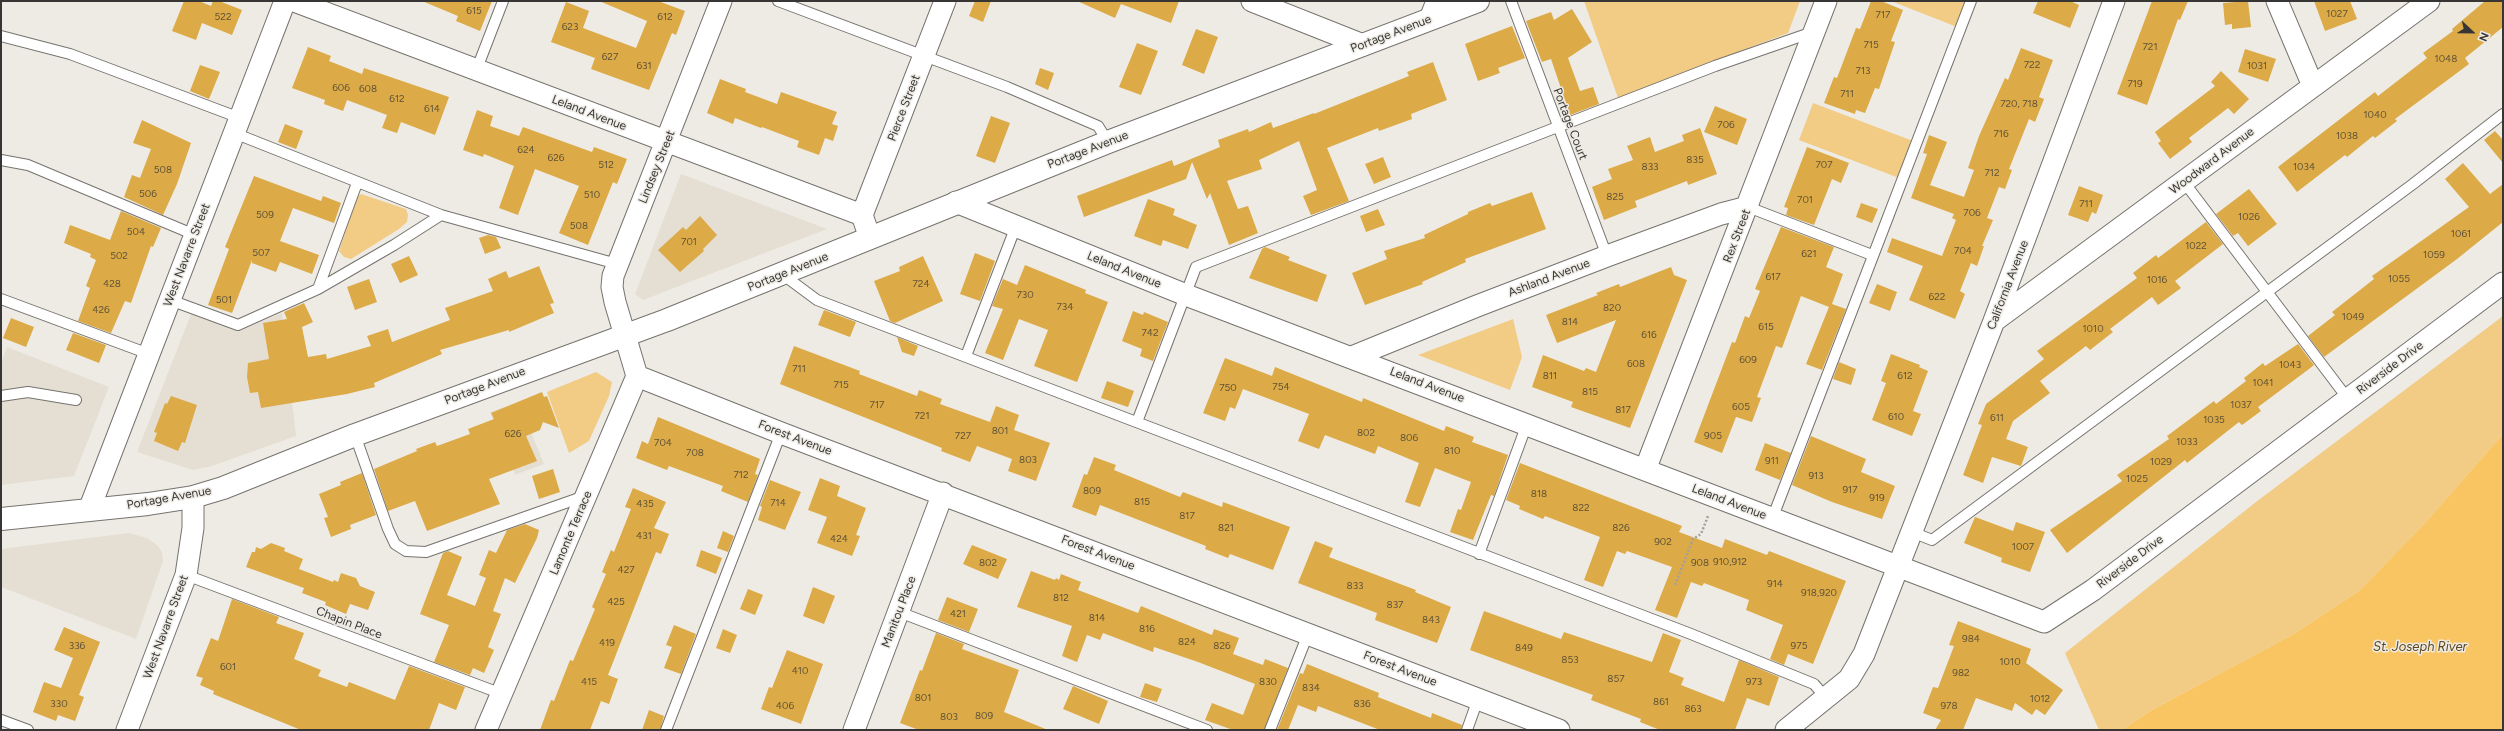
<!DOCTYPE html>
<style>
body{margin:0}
#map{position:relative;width:2504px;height:731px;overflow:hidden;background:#eeebe5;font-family:Figtree,sans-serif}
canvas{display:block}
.frame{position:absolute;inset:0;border:2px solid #373634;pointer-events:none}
.north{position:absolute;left:2452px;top:12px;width:40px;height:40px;-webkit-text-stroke:3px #eeebe5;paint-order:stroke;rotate:112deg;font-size:11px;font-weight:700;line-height:16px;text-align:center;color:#373634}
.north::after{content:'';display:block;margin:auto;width:14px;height:18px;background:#373634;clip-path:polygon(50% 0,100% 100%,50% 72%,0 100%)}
</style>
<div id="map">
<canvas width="2504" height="731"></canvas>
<div class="frame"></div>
<div class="north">N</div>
</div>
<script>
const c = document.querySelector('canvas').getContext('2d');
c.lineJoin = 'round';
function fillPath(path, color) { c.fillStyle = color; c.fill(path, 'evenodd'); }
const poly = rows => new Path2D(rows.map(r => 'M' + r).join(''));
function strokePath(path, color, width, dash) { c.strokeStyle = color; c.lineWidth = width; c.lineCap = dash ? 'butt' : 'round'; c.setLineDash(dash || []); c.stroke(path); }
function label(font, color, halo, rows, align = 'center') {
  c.font = font + ' Figtree,sans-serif'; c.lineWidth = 3; c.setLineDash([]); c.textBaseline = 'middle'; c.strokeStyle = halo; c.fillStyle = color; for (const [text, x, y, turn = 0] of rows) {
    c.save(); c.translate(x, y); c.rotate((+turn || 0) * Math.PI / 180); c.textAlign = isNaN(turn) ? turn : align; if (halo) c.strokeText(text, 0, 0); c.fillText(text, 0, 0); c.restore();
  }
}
const built = poly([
 [681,174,827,229,643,300,635,294],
 [282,313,296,436,212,466,193,470,137,452,191,314,240,331],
 [7,347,109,387,74,476,1,485,1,363],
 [519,402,544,464,515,475,490,412],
 [129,533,147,538,157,545,162,552,163,561,136,639,1,587,1,549]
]);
const green = poly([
 [1584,1,1800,1,1788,33,1618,98],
 [1891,1,1967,1,1957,27],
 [1813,103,1913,141,1899,178,1799,140],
 [361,194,406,209,408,215,407,222,399,229,351,259,344,257,339,251,357,197],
 [2503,316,2503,434,2425,523,2359,591,2294,634,2152,710,2122,730,2099,730,2065,653,2256,502],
 [1513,319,1522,357,1510,390,1418,355],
 [596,372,612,382,609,396,589,441,569,453,547,392]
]);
const water = poly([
 [2503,434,2503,730,2122,730,2152,710,2294,634,2359,591,2425,523]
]);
const building = poly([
 [184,1,199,1,211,6,213,1,219,1,242,10,232,35,202,23,196,40,172,31],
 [422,1,492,1,480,31,456,21,458,16],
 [599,1,658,1,685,11,676,35,672,33,649,90,591,69,595,58,551,42,566,2,589,11,583,28,636,48,647,21],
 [975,1,991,1,983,22,969,16],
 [1077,1,1179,1,1171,23,1121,4,1115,18],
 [1871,1,1881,1,1903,10,1891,41,1895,42,1879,89,1875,88,1865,113,1856,110,1855,114,1824,103,1834,77,1837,78,1856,28,1860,29],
 [2038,1,2070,1,2079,5,2070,28,2033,13],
 [2152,1,2188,1,2180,20,2178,19,2147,105,2117,94],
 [2248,1,2251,27,2232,29,2232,24,2225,25,2223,3],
 [2314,1,2350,1,2357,19,2325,31],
 [2485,1,2503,1,2503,27,2465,58,2469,64,2395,119,2397,121,2375,138,2373,136,2347,157,2345,155,2297,192,2278,167,2375,92,2378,96,2427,58,2423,53,2453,31,2452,29],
 [1572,9,1592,42,1568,58,1580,91,1593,87,1599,104,1570,115,1551,59,1542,62,1526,21,1551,12,1554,20],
 [1512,26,1525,58,1498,68,1500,73,1478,81,1465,44],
 [1196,29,1218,37,1204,74,1182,65],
 [1137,43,1158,51,1141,95,1119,87],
 [308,47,331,56,329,61,362,74,364,68,449,97,435,135,401,122,397,133,382,128,387,115,347,100,343,111,324,104,325,100,292,88],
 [2021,48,2053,60,2039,97,2044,99,2035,122,2029,119,2009,169,2012,170,2005,189,1999,187,1987,218,1993,220,1982,246,1984,246,1977,266,1971,263,1960,291,1965,294,1955,319,1909,300,1923,266,1887,252,1892,238,1942,256,1956,220,1952,218,1954,214,1911,198,1927,154,1923,153,1929,135,1947,142,1930,185,1964,197,1974,170,1968,168,1979,136,2005,78,2008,80],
 [2245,49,2276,59,2268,82,2238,72],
 [1433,62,1447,100,1411,114,1412,119,1379,131,1378,128,1327,148,1349,201,1311,215,1303,196,1317,190,1299,141,1259,160,1262,169,1227,181,1238,209,1248,206,1258,233,1229,245,1210,193,1207,199,1192,162,1186,179,1084,217,1077,196,1172,160,1174,166,1220,147,1218,140,1248,129,1249,132,1271,122,1273,128,1314,113,1314,114,1409,76,1407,72],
 [200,65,220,72,209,99,190,91],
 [1040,68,1054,73,1048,90,1035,84],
 [2221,71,2249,99,2234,114,2228,108,2189,138,2192,142,2170,159,2158,143,2161,141,2155,132,2215,86,2211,82],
 [720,79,746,89,745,92,777,104,781,92,837,112,832,124,838,126,833,141,825,138,819,155,797,147,799,141,762,127,761,128,735,118,733,124,707,113],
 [1715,106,1747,119,1737,145,1704,132],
 [477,110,493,116,490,126,519,136,523,127,592,152,594,147,627,159,617,184,613,182,588,245,559,233,579,186,535,169,518,215,499,208,514,166,484,154,483,157,463,150],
 [991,116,1010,123,995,163,976,156],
 [142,120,191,143,177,184,163,215,124,197,132,175,140,178,151,149,133,143],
 [285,124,303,131,296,149,278,142],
 [1700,128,1717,174,1688,185,1687,181,1635,201,1637,207,1604,220,1592,187,1612,179,1608,169,1633,160,1627,146,1650,137,1655,152,1684,141,1682,135],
 [2495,131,2503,140,2503,163,2484,140],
 [1807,147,1849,163,1841,183,1832,179,1814,225,1786,215,1788,208,1784,207],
 [1383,157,1391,177,1374,184,1365,164],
 [2463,163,2490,194,2503,184,2503,222,2457,259,2324,357,2308,336,2335,315,2332,312,2374,279,2372,276,2469,207,2445,179],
 [254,176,321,201,323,196,341,203,334,223,293,208,280,241,319,255,312,274,280,262,276,272,252,263,252,260,232,313,208,305,229,249,225,247],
 [2079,186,2103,195,2096,214,2092,212,2088,222,2068,215],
 [2249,189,2277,224,2248,246,2238,233,2233,236,2216,214],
 [1532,192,1546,229,1465,259,1466,262,1422,282,1423,284,1365,305,1352,273,1387,259,1384,251,1425,238,1424,235,1468,214,1468,212,1490,203,1492,206],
 [1148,199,1175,209,1173,215,1197,225,1188,249,1163,240,1161,246,1134,236],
 [1861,203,1878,209,1872,223,1856,217],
 [1378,209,1385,225,1366,232,1360,216],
 [121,211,161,228,153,247,151,246,131,303,125,301,111,333,78,321,90,288,86,286,96,260,90,257,91,254,64,243,70,225,110,240],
 [700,216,717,235,703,249,704,251,680,272,658,250,683,227,686,230],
 [2206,222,2223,244,2175,281,2181,288,2158,305,2152,297,2110,329,2113,332,2090,350,2086,346,2040,381,2050,393,2013,421,2006,439,2028,447,2021,466,1992,457,1983,483,1963,475,1982,425,1978,424,1986,404,2044,359,2037,351,2137,278,2133,273,2156,255,2158,258],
 [1781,227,1834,247,1826,267,1843,274,1832,304,1846,309,1822,370,1806,364,1829,307,1801,296,1782,348,1776,346,1757,397,1761,398,1752,422,1736,417,1722,453,1694,442,1732,342,1735,343,1745,316,1749,318,1760,291,1755,289],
 [488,235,496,237,501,248,485,254,479,238],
 [1265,247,1290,257,1288,260,1327,275,1317,302,1249,278,1262,249],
 [975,253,995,261,980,301,960,294],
 [409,256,418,275,400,283,391,264],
 [923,256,943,301,895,323,890,321,874,281,900,271,899,267],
 [1025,265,1086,290,1085,293,1108,302,1077,382,1034,366,1048,330,1019,319,1003,360,985,353,1003,309,992,306,1003,279,1017,285],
 [539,266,554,303,550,304,554,313,509,332,509,330,440,350,442,354,374,383,375,387,347,394,261,408,258,392,250,393,247,377,248,363,269,359,263,323,287,319,284,312,304,303,313,322,302,327,308,357,326,354,327,359,371,346,367,336,388,329,392,342,450,320,445,308,493,291,488,279,506,271,509,278],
 [1671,267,1674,275,1687,280,1630,428,1571,407,1573,402,1532,387,1543,355,1584,371,1586,368,1596,372,1616,320,1557,343,1546,315,1598,295,1596,293,1619,284,1620,287],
 [369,279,377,302,355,310,347,287],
 [1877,284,1897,292,1890,311,1869,303],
 [824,310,856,322,850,337,818,325],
 [1133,311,1143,315,1144,312,1168,322,1153,361,1140,356,1142,349,1122,341],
 [11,318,34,327,26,347,3,338],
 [73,333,106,345,99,363,66,350],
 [897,337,918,346,914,356,902,352],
 [2298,344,2314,365,2309,369,2258,407,2261,411,2242,425,2239,422,2187,463,2185,460,2067,553,2050,530,2122,481,2117,475,2169,439,2167,436,2214,401,2216,404,2246,381,2244,378,2263,363,2265,366],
 [794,346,860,371,859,374,917,396,919,390,942,399,940,404,990,422,996,406,1019,415,1014,430,1050,443,1036,481,1008,471,1012,459,977,446,970,462,941,451,942,448,780,384],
 [1891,354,1920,365,1919,367,1928,371,1913,411,1921,414,1912,436,1872,420,1886,383,1881,381],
 [1225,358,1272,376,1275,367,1362,402,1363,398,1444,431,1446,426,1474,437,1472,442,1508,455,1494,496,1491,495,1473,540,1450,532,1458,509,1461,510,1471,482,1435,468,1420,507,1405,502,1419,463,1378,446,1375,454,1325,435,1319,449,1298,441,1309,414,1243,389,1235,409,1230,407,1225,421,1203,413],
 [1839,362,1856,369,1851,385,1833,379],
 [1107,381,1134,391,1128,407,1101,398],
 [542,392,544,397,547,396,559,428,543,422,540,430,526,436,537,461,489,479,500,504,427,531,415,501,388,511,374,469,417,451,416,449,435,442,437,446,470,434,468,429,494,419,491,413],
 [171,396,197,405,185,443,182,442,178,451,154,441,157,433,154,432,165,403,167,404],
 [658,417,760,459,755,474,758,475,748,502,721,491,723,486,669,466,667,470,636,458,642,441,648,444],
 [1811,436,1866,459,1861,472,1895,486,1882,519,1832,502,1792,485],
 [1765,443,1791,453,1780,480,1755,470],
 [1094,457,1116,465,1114,470,1180,497,1183,492,1222,507,1223,502,1290,527,1273,570,1230,554,1228,558,1205,549,1206,546,1100,505,1096,516,1072,507,1084,474,1087,475],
 [1520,463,1682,526,1679,532,1722,548,1725,539,1767,555,1769,551,1846,581,1813,664,1788,654,1784,665,1770,659,1783,625,1746,610,1749,600,1704,583,1702,586,1691,582,1677,618,1655,610,1672,567,1627,551,1625,554,1617,551,1603,587,1584,580,1600,537,1545,516,1543,519,1519,509,1520,506,1506,500],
 [553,469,560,492,539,499,532,476],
 [362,473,376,515,350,525,351,529,331,537,324,518,328,517,319,494,341,485,340,482],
 [820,478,840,486,837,496,866,508,856,535,860,536,852,556,817,543,827,517,808,510],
 [770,480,801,492,785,530,758,520,762,507,760,506],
 [633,488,666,502,654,528,669,534,661,554,656,552,608,675,618,679,609,704,601,701,590,730,540,730,551,700,554,701,570,660,573,661,595,609,592,607,606,574,602,572,611,550,614,552,631,509,625,507],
 [1975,517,2013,531,2016,522,2045,532,2030,572,2001,562,2002,558,1964,543],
 [525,524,539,530,537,538,515,583,505,578,493,611,501,614,488,647,494,650,484,673,473,668,470,675,434,662,449,625,420,614,443,553,448,551,462,557,447,595,475,606,486,578,479,575,489,550,496,553,507,530],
 [723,531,734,536,728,552,717,548],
 [1315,541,1333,548,1329,557,1416,590,1415,592,1451,607,1437,643,1375,620,1377,613,1298,583],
 [271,543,285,548,284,551,303,559,299,569,333,582,334,580,338,582,341,573,356,578,360,586,375,592,368,610,350,604,346,614,325,605,326,602,302,593,304,588,246,567,252,552,255,552,256,547,261,549],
 [972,545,1007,559,998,579,963,564],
 [701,550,722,558,716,574,696,566],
 [1031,571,1055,580,1056,578,1059,580,1061,574,1081,582,1078,590,1138,613,1141,606,1212,635,1214,629,1239,638,1233,654,1263,665,1265,659,1288,668,1264,730,1233,730,1205,720,1212,703,1243,715,1255,684,1198,662,1154,647,1153,652,1103,633,1100,640,1087,635,1077,662,1062,656,1072,626,1017,607],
 [813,587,835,596,824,624,803,616],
 [748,589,763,595,755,615,740,609],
 [947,597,978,609,969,632,938,620],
 [232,599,279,617,276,623,304,633,294,659,321,670,318,676,347,687,349,682,395,700,409,666,465,687,456,710,439,703,429,730,301,730,213,694,214,691,200,685,203,678,196,676,211,638,218,641],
 [1484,611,1561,639,1564,632,1652,662,1663,633,1681,640,1669,672,1684,678,1681,685,1724,702,1739,660,1779,677,1769,706,1747,698,1735,730,1660,730,1640,722,1641,719,1591,700,1593,695,1470,650],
 [1958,621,2031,649,2026,663,2063,690,2045,715,2036,709,2032,715,2015,703,2012,711,1976,698,1963,730,1935,730,1941,720,1923,713,1933,687,1938,688,1954,646,1949,645],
 [674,625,696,634,681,674,664,668,672,647,666,645],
 [64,627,100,642,79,695,84,697,75,721,58,715,56,721,33,712,44,682,61,688,73,658,54,650],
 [723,629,737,635,730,653,716,648],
 [936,633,964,644,962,649,1019,670,1004,712,1048,730,919,730,900,723,920,670,922,671],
 [787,650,823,664,801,724,761,709,769,687,772,688],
 [1307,664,1379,693,1378,697,1431,718,1432,713,1462,725,1461,730,1380,730,1318,706,1316,712,1298,705,1288,730,1277,730,1300,673,1303,674],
 [1145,683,1162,689,1157,702,1140,697],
 [1073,686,1108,701,1099,724,1063,709],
 [649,710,664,716,660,730,642,730]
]);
const path = poly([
 [1675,585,1693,539,1701,534,1708,516]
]);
const lane = poly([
 [778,1,1007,87,1098,126,1108,142],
 [1511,1,1607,256],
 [1,36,70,54,240,118],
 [476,71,503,1],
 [234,133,441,215,617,264],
 [1,160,28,165,195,235],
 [2184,182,2348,399],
 [1748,207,1872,255],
 [782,274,817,300,1691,634,1814,684,1826,698],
 [318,289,357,183],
 [1,299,149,354],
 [170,300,238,325,318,289,394,245,441,215],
 [966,356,1016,226],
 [1,396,28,392,76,400],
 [1137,422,1196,267,1715,66,1813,32],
 [355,435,388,529,395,544,406,551,426,552,585,496],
 [1772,519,1971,1],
 [1912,532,1932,540,2413,184,2503,114],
 [1479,554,1527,424],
 [186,575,502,694],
 [899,612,1207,730],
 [1,720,28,730],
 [666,730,781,433],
 [1270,730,1308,634],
 [1467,730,1478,699]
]);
const street = poly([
 [294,1,862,215,870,238],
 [1252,1,1363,45],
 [2277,1,2313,86],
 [1430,19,1437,1],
 [956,202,1186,295,2044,622,2093,590,2503,283],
 [862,215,945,1],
 [1994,321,2429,1],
 [1352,357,1477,306,1607,256,1721,214,1748,207],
 [637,376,781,433,1559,730],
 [1645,470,1826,1],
 [89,510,285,1],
 [127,730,186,575,193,528,193,497],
 [486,730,637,376,615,302,612,287,613,276,721,1],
 [854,730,943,493],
 [1786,730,1849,679,1864,654,1994,321,2114,1]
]);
const secondary = poly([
 [1,519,148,504,193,497,223,488,355,435,667,320,1108,142,1478,1]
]);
const numberNames = [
 ["615",474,11],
 ["1027",2337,14],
 ["717",1883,15],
 ["522",223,17],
 ["612",665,17],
 ["623",570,27],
 ["715",1871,45],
 ["721",2150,47],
 ["627",610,57],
 ["1048",2446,59],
 ["722",2032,65],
 ["631",644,66],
 ["1031",2257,66],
 ["713",1863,71],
 ["719",2135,84],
 ["606",341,88],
 ["608",368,89],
 ["711",1847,94],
 ["612",397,99],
 ["720, 718",2019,104],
 ["614",432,109],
 ["1040",2375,115],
 ["706",1726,125],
 ["716",2001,134],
 ["1038",2347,136],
 ["624",526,150],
 ["626",556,158],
 ["835",1695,160],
 ["512",606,165],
 ["707",1824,165],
 ["833",1650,167],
 ["1034",2304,167],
 ["508",163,170],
 ["712",1992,173],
 ["506",148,194],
 ["510",592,195],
 ["825",1615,197],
 ["701",1805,200],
 ["711",2086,204],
 ["706",1972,213],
 ["509",265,215],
 ["1026",2249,217],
 ["508",579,226],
 ["504",136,232],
 ["1061",2461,234],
 ["701",689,242],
 ["1022",2196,246],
 ["704",1963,251],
 ["507",261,253],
 ["621",1809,254],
 ["1059",2434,255],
 ["502",119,256],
 ["617",1773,277],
 ["1055",2399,279],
 ["1016",2157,280],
 ["428",112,284],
 ["724",921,284],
 ["730",1025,295],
 ["622",1937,297],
 ["501",224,300],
 ["734",1065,307],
 ["820",1612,308],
 ["426",101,310],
 ["1049",2353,317],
 ["814",1570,322],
 ["615",1766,327],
 ["1010",2093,329],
 ["742",1150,333],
 ["616",1649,335],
 ["609",1748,360],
 ["608",1636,364],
 ["1043",2290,365],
 ["711",799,369],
 ["811",1550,376],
 ["612",1905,376],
 ["1041",2263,383],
 ["715",841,385],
 ["754",1281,387],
 ["750",1228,388],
 ["815",1590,392],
 ["717",877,405],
 ["1037",2241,405],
 ["605",1741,407],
 ["817",1623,410],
 ["721",922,416],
 ["610",1896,417],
 ["611",1997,418],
 ["1035",2214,420],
 ["801",1000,431],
 ["802",1366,433],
 ["626",513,434],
 ["727",963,436],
 ["905",1713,436],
 ["806",1409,438],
 ["1033",2187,442],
 ["704",663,443],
 ["810",1452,451],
 ["708",695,453],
 ["803",1028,460],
 ["911",1772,461],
 ["1029",2161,462],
 ["712",741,475],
 ["913",1816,476],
 ["1025",2137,479],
 ["917",1850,490],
 ["809",1092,491],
 ["818",1539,494],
 ["919",1877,498],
 ["815",1142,502],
 ["714",778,503],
 ["435",645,504],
 ["822",1581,508],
 ["817",1187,516],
 ["821",1226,528],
 ["826",1621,528],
 ["431",644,536],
 ["424",839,539],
 ["902",1663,542],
 ["1007",2023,547],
 ["910,912",1730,562],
 ["802",988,563],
 ["908",1700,563],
 ["427",626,570],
 ["914",1775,584],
 ["833",1355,586],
 ["918,920",1819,593],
 ["812",1061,598],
 ["425",616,602],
 ["837",1395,605],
 ["421",958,614],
 ["814",1097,618],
 ["843",1431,620],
 ["816",1147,629],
 ["984",1971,639],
 ["824",1187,642],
 ["419",607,643],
 ["336",77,646],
 ["826",1222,646],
 ["975",1799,646],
 ["849",1524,648],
 ["853",1570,660],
 ["1010",2010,662],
 ["601",228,667],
 ["410",800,671],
 ["982",1961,673],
 ["857",1616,679],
 ["415",589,682],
 ["830",1268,682],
 ["973",1754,682],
 ["834",1311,688],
 ["801",923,698],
 ["1012",2040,699],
 ["861",1661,702],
 ["330",59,704],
 ["836",1362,704],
 ["406",785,706],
 ["978",1949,706],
 ["863",1693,709],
 ["809",984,716],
 ["803",949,717]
];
const streetNames = [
 ["Portage Avenue",1391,34,-21],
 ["Pierce Street",904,108,-69],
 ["Leland Avenue",589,113,21],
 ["Portage Court",1570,124,69],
 ["Portage Avenue",1088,150,-21],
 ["Woodward Avenue",2212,161,-37],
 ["Lindsey Street",657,167,-68],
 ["Rex Street",1737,236,-69],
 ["West Navarre Street",187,255,-69],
 ["Leland Avenue",1124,270,22],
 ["Portage Avenue",788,272,-22],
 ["Ashland Avenue",1549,278,-21],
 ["California Avenue",2008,285,-69],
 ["Riverside Drive",2390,368,-37],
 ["Leland Avenue",1427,385,21],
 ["Portage Avenue",485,386,-21],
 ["Forest Avenue",795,438,21],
 ["Portage Avenue",169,498,-10],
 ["Leland Avenue",1729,502,21],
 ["Lamonte Terrace",571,533,-67],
 ["Forest Avenue",1098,553,21],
 ["Riverside Drive",2130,562,-37],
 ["Manitou Place",899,612,-69],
 ["Chapin Place",349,623,21],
 ["West Navarre Street",166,627,-70],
 ["Forest Avenue",1400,669,21]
];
const waterNames = [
 ["St. Joseph River",2420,647]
];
fillPath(built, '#e5dfd3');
fillPath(green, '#f2cb85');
fillPath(water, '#f8c562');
fillPath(building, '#dcaa46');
strokePath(lane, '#76736e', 12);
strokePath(street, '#76736e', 23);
strokePath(secondary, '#76736e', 24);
strokePath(path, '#a3a19c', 2.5, [2, 2]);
strokePath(lane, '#fff', 10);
strokePath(street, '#fff', 21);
strokePath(secondary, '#fff', 22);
label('10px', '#605338', null, numberNames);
label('12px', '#373634', '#eeebe5', streetNames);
label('italic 13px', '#5c471e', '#eeebe5', waterNames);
</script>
